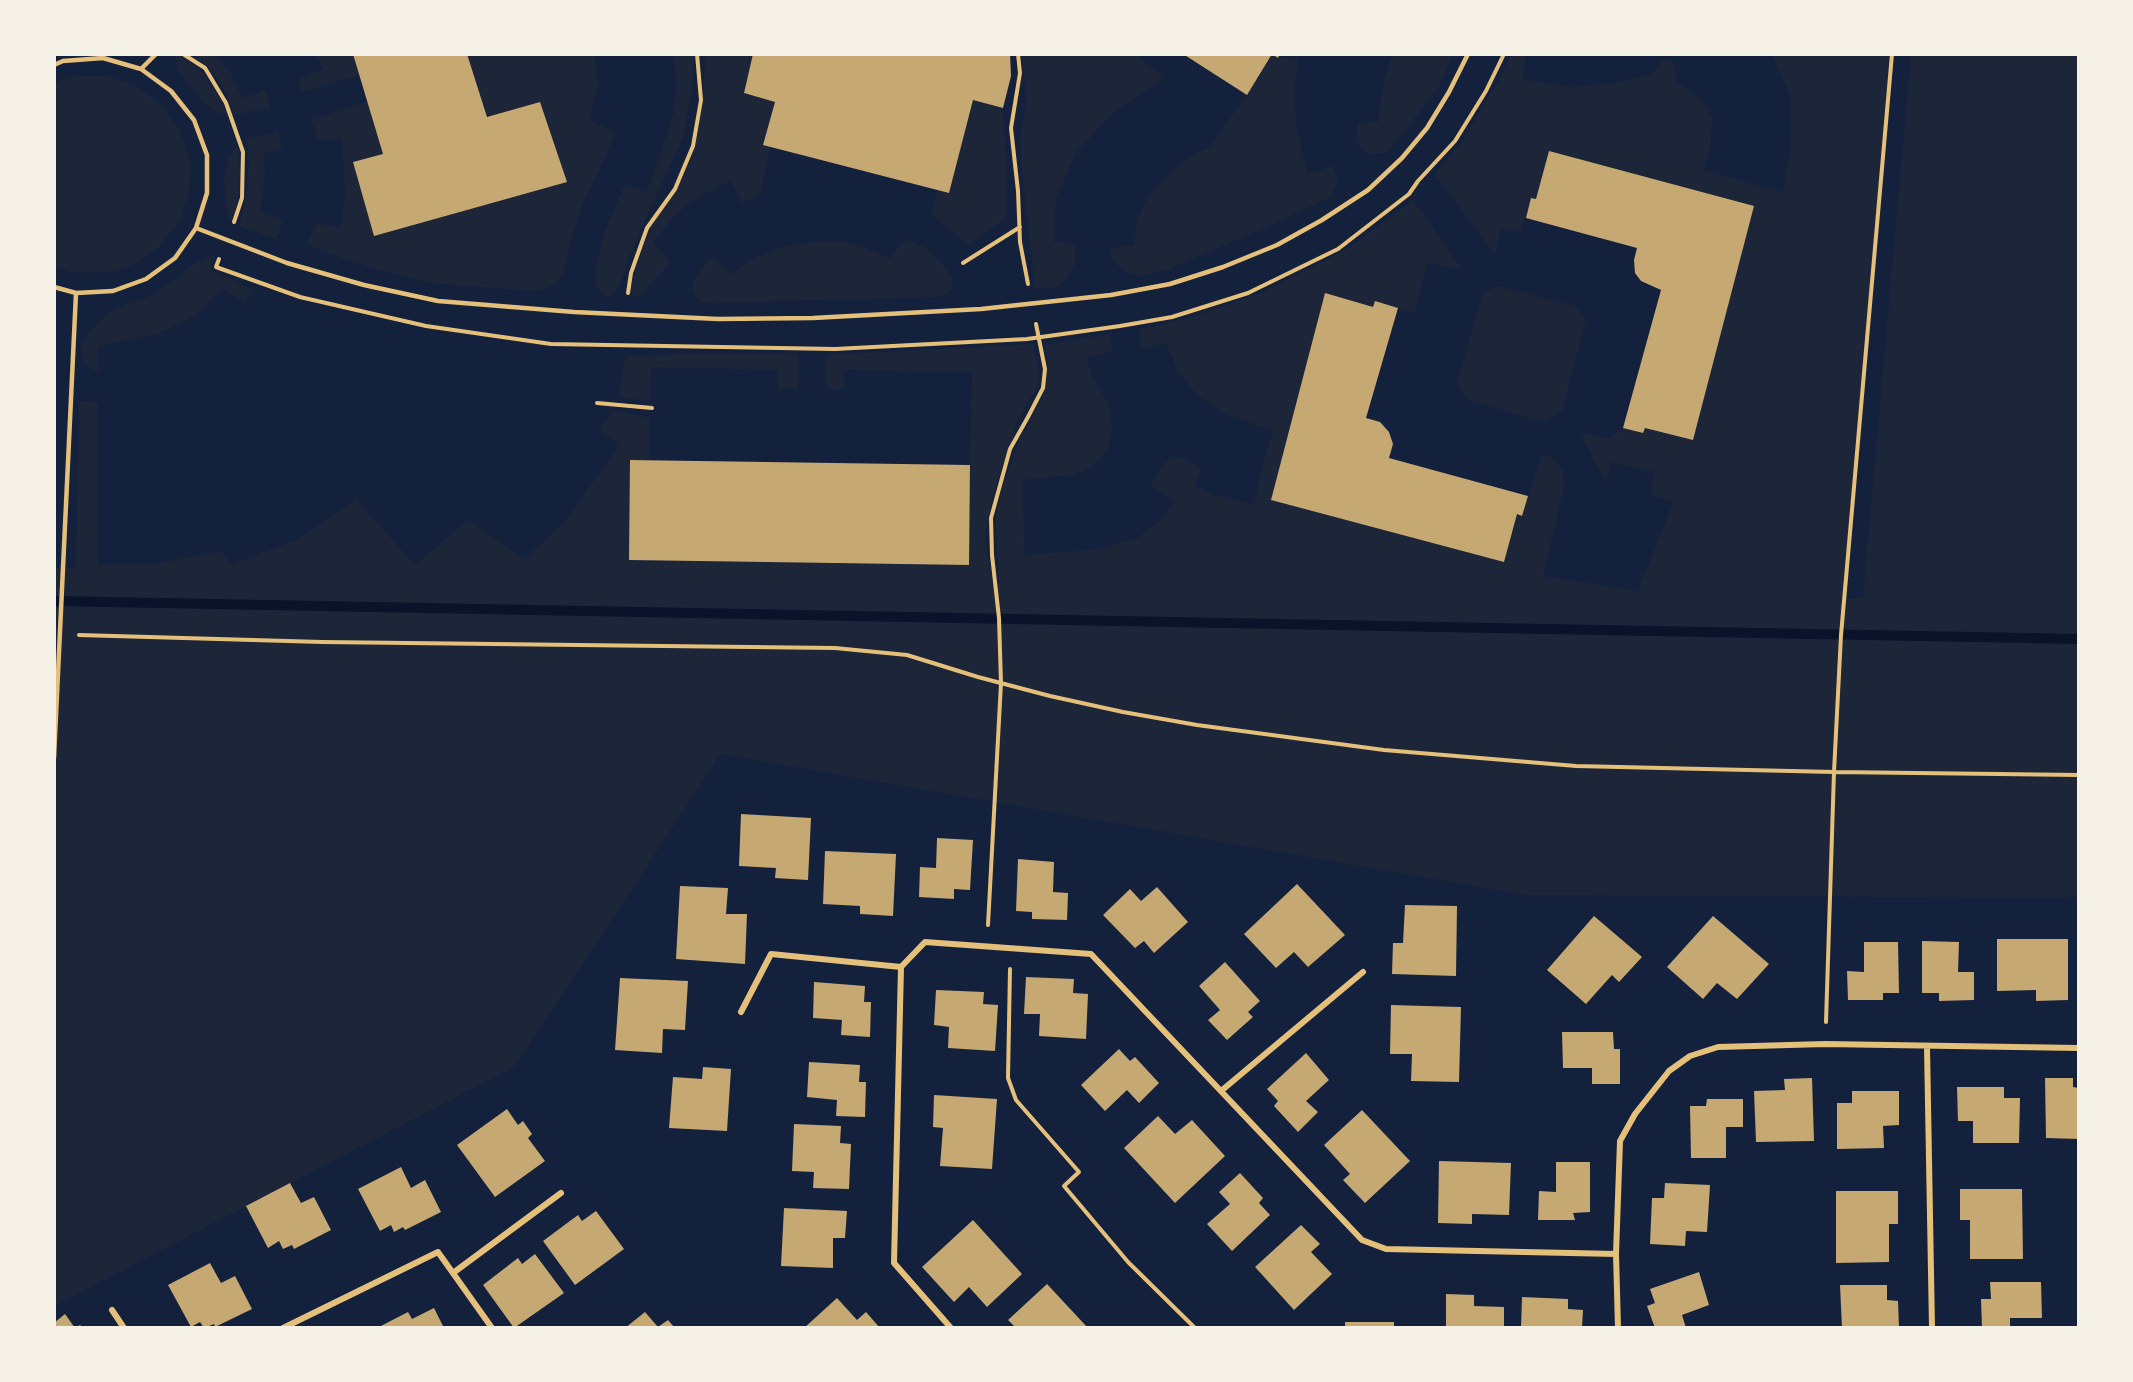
<!DOCTYPE html>
<style>
body{margin:0}
#map{position:relative;width:2133px;height:1382px;overflow:hidden;background:#14213d;font-family:"Titillium Web",sans-serif}
canvas{display:block}
.frame{position:absolute;inset:0;border:56px solid #f6f1e7;pointer-events:none}
</style>
<div id="map">
<canvas width="2133" height="1382"></canvas>
<div class="frame"></div>
</div>
<script>
const c = document.querySelector('canvas').getContext('2d');
c.lineJoin = 'round';
function fillPath(path, color) { c.fillStyle = color; c.fill(path, 'evenodd'); }
const poly = rows => new Path2D(rows.map(r => 'M' + r).join(''));
function strokePath(path, color, width, dash) { c.strokeStyle = color; c.lineWidth = width; c.lineCap = dash ? 'butt' : 'round'; c.setLineDash(dash || []); c.stroke(path); }
const green = poly([
 [176,54,200,69,218,95,228,115,219,113,206,105,187,83,177,68],
 [191,54,214,54,231,73,243,99,265,90,271,107,234,115,229,99,212,69],
 [316,54,353,54,359,75,302,92,298,79,323,69],
 [467,54,593,54,595,60,598,85,589,120,615,132,605,158,584,201,570,244,564,272,557,283,547,288,533,291,438,284,378,270,306,245,317,223,341,228,345,197,342,138,318,140,311,119,367,102,383,154,353,162,374,235,487,117],
 [673,54,693,54,693,83,683,138,635,242,622,279,615,293,608,297,601,294,595,283,596,266,605,231,625,184,647,192,674,112,676,78],
 [705,54,753,54,744,93,775,102,763,144,771,146,760,195,742,203,731,181,692,200,669,222,653,243,671,262,641,295,635,297,631,293,632,280,650,228,674,188,691,148,704,87],
 [1022,54,1134,54,1165,77,1111,115,1076,153,1056,198,1054,242,1075,243,1075,264,1068,276,1058,287,1035,289,1022,173,1020,136,1027,99],
 [1272,54,1278,58,1298,59,1294,96,1297,131,1308,174,1333,166,1338,181,1331,197,1267,227,1169,269,1141,276,1123,271,1112,259,1109,248,1134,245,1137,221,1149,194,1184,161,1210,146,1247,95],
 [1393,54,1453,54,1439,87,1407,128,1386,153,1371,155,1362,149,1356,139,1358,123,1378,122,1384,80],
 [1511,54,1526,54,1522,79,1567,87,1610,84,1652,75,1662,59,1674,62,1676,81,1703,101,1712,117,1711,142,1704,170,1783,192,1791,144,1790,95,1772,54,1891,54,1844,598,1863,598,1911,54,2079,54,2079,896,2059,898,1526,895,721,754,514,1067,54,1306,54,568,76,568,79,401,98,403,98,565,155,564,222,551,230,565,296,540,356,499,415,565,468,520,524,559,564,523,620,444,600,430,613,410,650,418,649,460,630,460,629,560,968,565,972,372,844,370,843,390,827,390,825,355,1033,344,1039,371,1037,387,1017,422,992,498,985,538,993,585,999,585,995,520,1002,486,1020,440,1042,398,1048,366,1045,345,1109,334,1113,351,1086,358,1093,378,1108,403,1113,430,1108,448,1094,466,1074,475,1023,480,1024,555,1101,549,1139,537,1160,520,1175,501,1150,486,1164,464,1171,458,1182,457,1201,468,1194,485,1214,495,1254,505,1263,463,1273,431,1225,414,1198,396,1178,372,1166,343,1141,349,1139,329,1182,320,1262,293,1350,247,1413,200,1463,270,1427,263,1414,314,1375,301,1373,307,1325,294,1271,500,1504,562,1517,514,1522,515,1542,454,1551,457,1563,470,1564,487,1543,576,1638,591,1674,501,1651,496,1654,472,1612,462,1605,482,1580,432,1610,439,1623,428,1643,433,1645,428,1693,440,1754,206,1531,198,1521,232,1501,228,1495,255,1435,175,1464,138,1500,78],
 [75,76,107,76,136,86,162,105,180,130,190,160,189,192,179,222,159,247,133,265,103,273,71,272,54,266,54,83],
 [973,100,1003,108,1007,180,1006,218,969,245,931,214,937,190,949,193],
 [278,131,282,148,264,153,265,177,260,212,284,219,276,239,239,226,247,192,249,160,246,140],
 [237,146,240,169,238,202,231,222,226,205,224,180,229,156],
 [905,239,924,247,940,261,951,275,953,283,949,292,943,296,935,297,716,303,701,302,696,298,692,288,696,276,712,256,731,274,750,260,779,248,820,241,853,243,890,258],
 [215,255,210,270,253,290,244,302,221,289,197,315,157,334,98,346,99,372,88,368,83,360,82,345,92,329,107,314,124,305,151,296,169,284,188,268,203,259],
 [1498,286,1575,306,1586,320,1562,411,1543,422,1467,400,1457,383,1483,292],
 [798,353,798,389,778,389,778,370,651,367,650,401,618,396,624,363,629,355]
]);
const stream = poly([
 [54,601,2079,639]
]);
const building = poly([
 [353,54,467,54,487,117,540,102,567,182,374,236,353,162,383,154],
 [753,54,1010,54,1011,76,1003,108,973,100,949,193,763,145,775,102,744,93],
 [1183,54,1280,54,1278,58,1272,54,1247,95],
 [1549,151,1754,206,1693,440,1645,428,1643,433,1623,428,1661,290,1641,281,1635,273,1634,260,1637,248,1526,218,1531,198,1536,199],
 [1325,293,1373,307,1375,301,1398,308,1366,418,1380,422,1389,432,1393,444,1389,458,1528,496,1522,516,1517,514,1504,562,1271,500],
 [630,460,970,465,969,565,629,560],
 [741,814,811,818,808,880,775,878,776,868,739,866],
 [937,838,973,840,970,890,954,889,954,899,919,897,920,867,936,868],
 [825,851,896,854,893,916,860,914,860,906,823,904],
 [1018,859,1054,862,1053,892,1068,893,1067,920,1032,919,1032,912,1016,911],
 [1297,884,1345,935,1308,967,1294,952,1276,968,1244,934],
 [680,886,728,888,726,914,747,914,745,964,676,959],
 [1157,887,1188,922,1154,953,1144,941,1135,948,1103,915,1130,889,1141,901],
 [1405,905,1457,906,1456,976,1392,974,1393,943,1403,943],
 [1594,916,1642,957,1619,982,1612,975,1586,1004,1547,970],
 [1713,916,1769,964,1737,999,1717,983,1703,999,1667,967],
 [1997,939,2068,939,2068,1000,2036,1001,2036,990,1997,991],
 [1922,941,1959,942,1958,972,1974,972,1974,1000,1939,1001,1939,993,1922,993],
 [1864,942,1898,942,1899,993,1883,993,1883,1000,1848,1000,1847,971,1864,972],
 [1225,962,1260,1001,1248,1012,1253,1017,1227,1040,1208,1020,1220,1010,1199,986],
 [1026,977,1074,979,1073,993,1088,994,1086,1039,1039,1036,1040,1014,1024,1014],
 [620,978,688,981,685,1030,663,1029,662,1053,615,1050],
 [814,982,865,986,864,1002,871,1002,870,1037,841,1035,842,1020,813,1018],
 [936,990,984,992,983,1004,998,1005,995,1051,948,1048,949,1027,934,1025],
 [1391,1005,1461,1007,1459,1082,1411,1081,1412,1054,1390,1054],
 [1562,1032,1613,1032,1614,1049,1620,1049,1620,1084,1592,1084,1592,1068,1563,1068],
 [1119,1049,1130,1061,1135,1057,1159,1083,1139,1103,1127,1090,1105,1111,1081,1085],
 [1306,1053,1329,1080,1306,1101,1318,1112,1298,1132,1274,1106,1278,1101,1267,1089],
 [809,1062,860,1065,859,1082,866,1082,865,1117,836,1116,837,1100,807,1097],
 [703,1067,731,1069,727,1131,669,1128,673,1077,702,1079],
 [1812,1078,1814,1141,1756,1142,1754,1091,1785,1090,1784,1079],
 [2045,1078,2073,1078,2073,1087,2079,1088,2079,1139,2046,1138],
 [1957,1087,2004,1087,2004,1098,2020,1098,2019,1143,1973,1143,1973,1121,1958,1121],
 [1852,1091,1899,1091,1899,1125,1883,1126,1884,1148,1837,1149,1837,1103,1852,1103],
 [934,1095,997,1099,992,1169,940,1166,943,1128,933,1127],
 [1707,1099,1743,1099,1743,1127,1726,1127,1726,1158,1691,1158,1690,1106,1706,1106],
 [507,1109,518,1125,523,1121,532,1134,528,1138,545,1161,495,1197,457,1145],
 [1362,1110,1410,1161,1365,1203,1343,1180,1350,1174,1324,1145],
 [1158,1116,1175,1134,1192,1120,1225,1156,1175,1203,1124,1148],
 [794,1124,841,1126,840,1143,851,1144,849,1189,813,1188,814,1172,792,1171],
 [1439,1161,1511,1163,1509,1215,1472,1214,1472,1224,1438,1223],
 [1556,1162,1590,1162,1590,1212,1573,1213,1575,1220,1538,1220,1539,1191,1556,1192],
 [401,1167,411,1188,425,1180,441,1212,405,1230,403,1227,394,1232,391,1225,380,1231,358,1189],
 [1240,1173,1263,1198,1259,1203,1270,1215,1232,1251,1207,1224,1230,1204,1219,1192],
 [290,1183,301,1203,314,1197,331,1230,294,1249,292,1245,283,1249,279,1241,268,1248,246,1206],
 [1665,1183,1710,1185,1707,1232,1686,1231,1685,1246,1650,1244,1652,1198,1664,1198],
 [1960,1189,2022,1189,2023,1259,1970,1259,1970,1220,1960,1220],
 [1836,1191,1898,1191,1898,1224,1889,1224,1889,1262,1836,1263],
 [784,1208,847,1211,845,1238,833,1238,833,1268,781,1266],
 [596,1211,624,1249,575,1285,543,1241,578,1215,582,1221],
 [973,1220,1022,1274,987,1307,969,1287,954,1302,922,1267],
 [1301,1225,1320,1244,1311,1252,1332,1274,1294,1310,1255,1267],
 [535,1254,564,1293,514,1328,483,1285,518,1258,522,1264],
 [210,1263,221,1283,235,1276,252,1309,215,1327,214,1324,204,1328,200,1322,191,1327,168,1285],
 [1699,1272,1709,1305,1682,1315,1686,1328,1655,1328,1647,1306,1655,1303,1650,1289],
 [1990,1282,2041,1282,2042,1318,2010,1318,2010,1328,1982,1328,1981,1299,1991,1299],
 [1047,1284,1088,1328,1016,1328,1008,1320],
 [1840,1285,1887,1285,1887,1300,1898,1301,1899,1328,1842,1328],
 [1446,1294,1474,1295,1474,1306,1504,1307,1504,1328,1446,1328],
 [1522,1297,1568,1299,1568,1309,1583,1310,1582,1328,1521,1328],
 [837,1298,857,1320,866,1312,880,1328,804,1328],
 [434,1308,444,1328,377,1328,408,1312,412,1319],
 [645,1312,658,1327,668,1320,675,1328,625,1328],
 [65,1314,75,1328,80,1325,83,1328,54,1328,54,1323],
 [1345,1322,1394,1322,1394,1328,1345,1328]
]);
const path = poly([
 [183,54,205,68,226,103,243,152,242,198,234,222],
 [1018,54,1020,73,1011,128,1018,191,1020,242,1028,284],
 [219,259,216,267,300,297,426,326,551,344,835,349,1027,339,1120,326,1172,317,1248,293,1338,249,1409,194,1418,181,1455,141,1486,91,1504,54],
 [963,263,1020,227],
 [628,293,631,273,647,228,675,189,693,146,701,100,697,54],
 [597,403,652,408],
 [79,635,322,642,835,648,907,655,978,677,1050,696,1123,712,1197,725,1384,750,1576,766,1834,772,2079,775],
 [988,925,1001,683,999,618,992,555,991,518,1010,449,1028,417,1043,388,1045,369,1036,324],
 [1010,969,1008,1078,1016,1100,1079,1172,1064,1186,1128,1262,1195,1328],
 [1826,1022,1834,772,1841,635,1892,54]
]);
const service = poly([
 [54,65,63,61,103,58,141,69,171,91,194,120,207,155,207,193,196,228,175,258,146,279,113,291,76,293,54,287],
 [141,69,156,54],
 [196,228,287,263,364,285,438,301,574,312,718,319,813,318,981,309,1111,295,1170,284,1223,267,1277,245,1322,220,1368,190,1402,158,1427,128,1449,92,1468,54],
 [54,758,76,293]
]);
const minor = poly([
 [741,1012,771,954,901,967],
 [1927,1047,1932,1328],
 [1221,1091,1363,972],
 [453,1273,561,1193],
 [112,1310,124,1328],
 [283,1328,438,1252,492,1328],
 [951,1328,894,1263,901,967,925,942,1091,954,1362,1240,1386,1249,1616,1254],
 [1618,1328,1616,1254,1620,1141,1635,1114,1669,1071,1690,1056,1718,1047,1825,1044,2079,1048]
]);
fillPath(green, '#1d2539');
strokePath(stream, '#0b132b', 10);
fillPath(building, '#c6a872');
strokePath(path, '#e5c07b', 4);
strokePath(service, '#e5c07b', 4.5);
strokePath(minor, '#e5c07b', 6);
</script>
